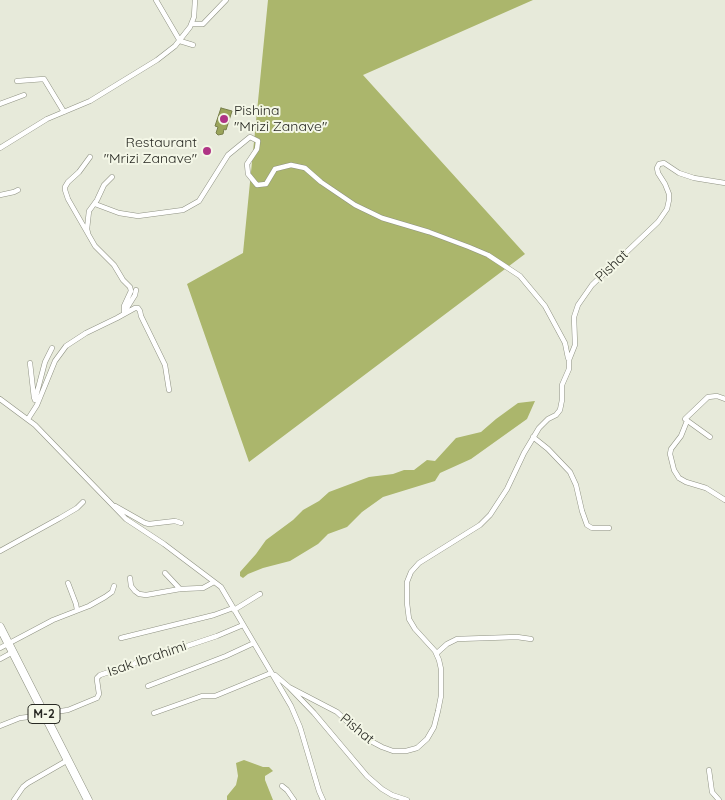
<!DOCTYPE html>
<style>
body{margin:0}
canvas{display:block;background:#e7eada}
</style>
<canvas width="725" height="800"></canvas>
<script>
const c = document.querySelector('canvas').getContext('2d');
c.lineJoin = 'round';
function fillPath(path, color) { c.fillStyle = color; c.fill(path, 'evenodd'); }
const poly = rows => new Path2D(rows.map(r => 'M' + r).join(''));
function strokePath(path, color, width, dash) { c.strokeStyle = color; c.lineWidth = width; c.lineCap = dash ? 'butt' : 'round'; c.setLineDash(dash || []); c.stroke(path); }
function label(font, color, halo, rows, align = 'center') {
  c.font = font + ' Quicksand,sans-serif'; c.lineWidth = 4; c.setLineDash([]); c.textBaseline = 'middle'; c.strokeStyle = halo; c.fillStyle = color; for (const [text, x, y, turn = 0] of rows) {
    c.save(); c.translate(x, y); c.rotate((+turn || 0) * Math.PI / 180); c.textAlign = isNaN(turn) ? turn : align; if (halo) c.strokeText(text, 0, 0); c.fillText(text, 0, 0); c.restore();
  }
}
const forest = poly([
 [268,0,533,0,363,75,525,254,249,462,187,284,243,253],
 [535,401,527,419,471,459,440,473,435,481,383,497,362,512,347,527,328,534,318,544,290,561,263,568,248,574,243,578,240,576,240,572,256,554,266,540,293,520,303,510,319,501,329,492,369,477,393,474,404,470,414,470,427,460,435,461,456,438,481,432,496,419,518,403],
 [244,760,263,767,269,767,273,771,265,776,265,780,273,800,227,800,227,796,236,785,238,776,236,763]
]);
const water = poly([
 [221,108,232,111,226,130,224,129,223,134,218,135,216,133,218,127,215,126,221,108]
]);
const minor = poly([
 [156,0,180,41,193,45],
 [192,24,203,24,226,0],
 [17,81,44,79,64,112],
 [0,104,24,95],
 [0,148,47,119,90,101,157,60,175,46,190,27,194,17,195,0],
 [90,157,79,172,68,182,65,187,65,190,68,199,95,246,114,265,123,280,130,287,131,291,124,306,124,314],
 [0,195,14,192,18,190],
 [95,204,119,213,138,216,183,210,199,201,228,155,250,137,258,141,257,149,247,164,248,174,257,185,266,184,275,169,291,165,305,168,321,182,355,205,382,218,429,232,469,247,488,255,520,276,545,306,565,343,568,358],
 [88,233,87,229,89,211,97,200,104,185,112,177],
 [125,311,135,295,136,290],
 [30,363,34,398],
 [0,399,35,425,126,519,164,544,221,587,291,706,300,727,319,791,323,800],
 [35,400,45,362,52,348],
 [28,419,37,405,55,361,66,346,86,333,117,318,135,308,138,308,140,311,141,316,165,365,169,390],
 [687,421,681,436,671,449,670,454,674,470,679,478,686,482,706,488,725,500],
 [533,437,548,449,570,472,576,485,582,511,587,525,592,528,609,528],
 [710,437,685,419,708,397,717,396,725,399],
 [115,506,145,523,149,524,175,521,181,523],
 [0,551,60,518,77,508,83,502],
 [165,573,180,589],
 [130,578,131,586,135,591,139,594,146,595,180,589,203,588,214,582],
 [68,583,76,604,77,610],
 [234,610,260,594],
 [121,638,214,615,233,608],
 [0,648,53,620,89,606,105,597,112,592,114,586],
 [437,653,447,644,457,639,517,637,531,639],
 [0,659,13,652],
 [275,675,289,687,314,713,367,776,382,789,392,795,407,800],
 [148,686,226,656,254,643],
 [289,687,337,712,365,738,382,747,393,751,406,751,417,748,427,739,434,727,438,711,441,696,441,669,439,660,435,651,415,629,409,619,407,603,407,582,411,572,419,563,480,525,490,515,507,489,524,453,539,428,548,419,556,415,560,410,562,400,562,385,569,369,569,360,575,345,574,317,578,305,592,285,658,222,667,209,669,200,669,194,665,184,658,173,657,168,659,164,664,163,679,173,694,178,725,183],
 [43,712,48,711,61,711,68,710,97,698,99,694,97,680,97,678,100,675,217,636,243,625],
 [154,713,202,696,215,696,271,673],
 [0,726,20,718,45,715],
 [709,770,712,792,719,800],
 [282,786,287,790,294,800],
 [14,800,23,787,28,783,68,760]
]);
const primary = poly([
 [0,627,88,800]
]);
const markers = [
 [224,119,5,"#af3485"],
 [207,151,5,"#af3485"]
];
const shields = [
 [44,714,32]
];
const shieldNames = [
 ["M-2",44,714]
];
const poiNames = [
 ["Pishina",234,111],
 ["\"Mrizi Zanave\"",234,127],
 ["Restaurant",197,143,"right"],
 ["\"Mrizi Zanave\"",197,159,"right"]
];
const streetNames = [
 ["Pishat",612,266,-44],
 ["Isak Ibrahimi",147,659,-19],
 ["Pishat",357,729,39]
];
fillPath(forest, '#abb66c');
fillPath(water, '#9aa45a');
strokePath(water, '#787f4a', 1);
strokePath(minor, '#8f9283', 5.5);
strokePath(primary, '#8f9283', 9);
strokePath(minor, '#fff', 4.5);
strokePath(primary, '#fff', 8);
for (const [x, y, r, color] of markers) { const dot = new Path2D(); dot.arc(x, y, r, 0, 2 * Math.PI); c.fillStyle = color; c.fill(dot); strokePath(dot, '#f4f7e7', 2); }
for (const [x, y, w] of shields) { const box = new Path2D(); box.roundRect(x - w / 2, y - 9.5, w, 19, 4); c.fillStyle = '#f4f7e7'; c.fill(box); strokePath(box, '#282923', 1); }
label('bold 12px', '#282923', null, shieldNames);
label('14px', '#282923', '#f4f7e7', poiNames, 'left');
label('14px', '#282923', '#f4f7e7', streetNames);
</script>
